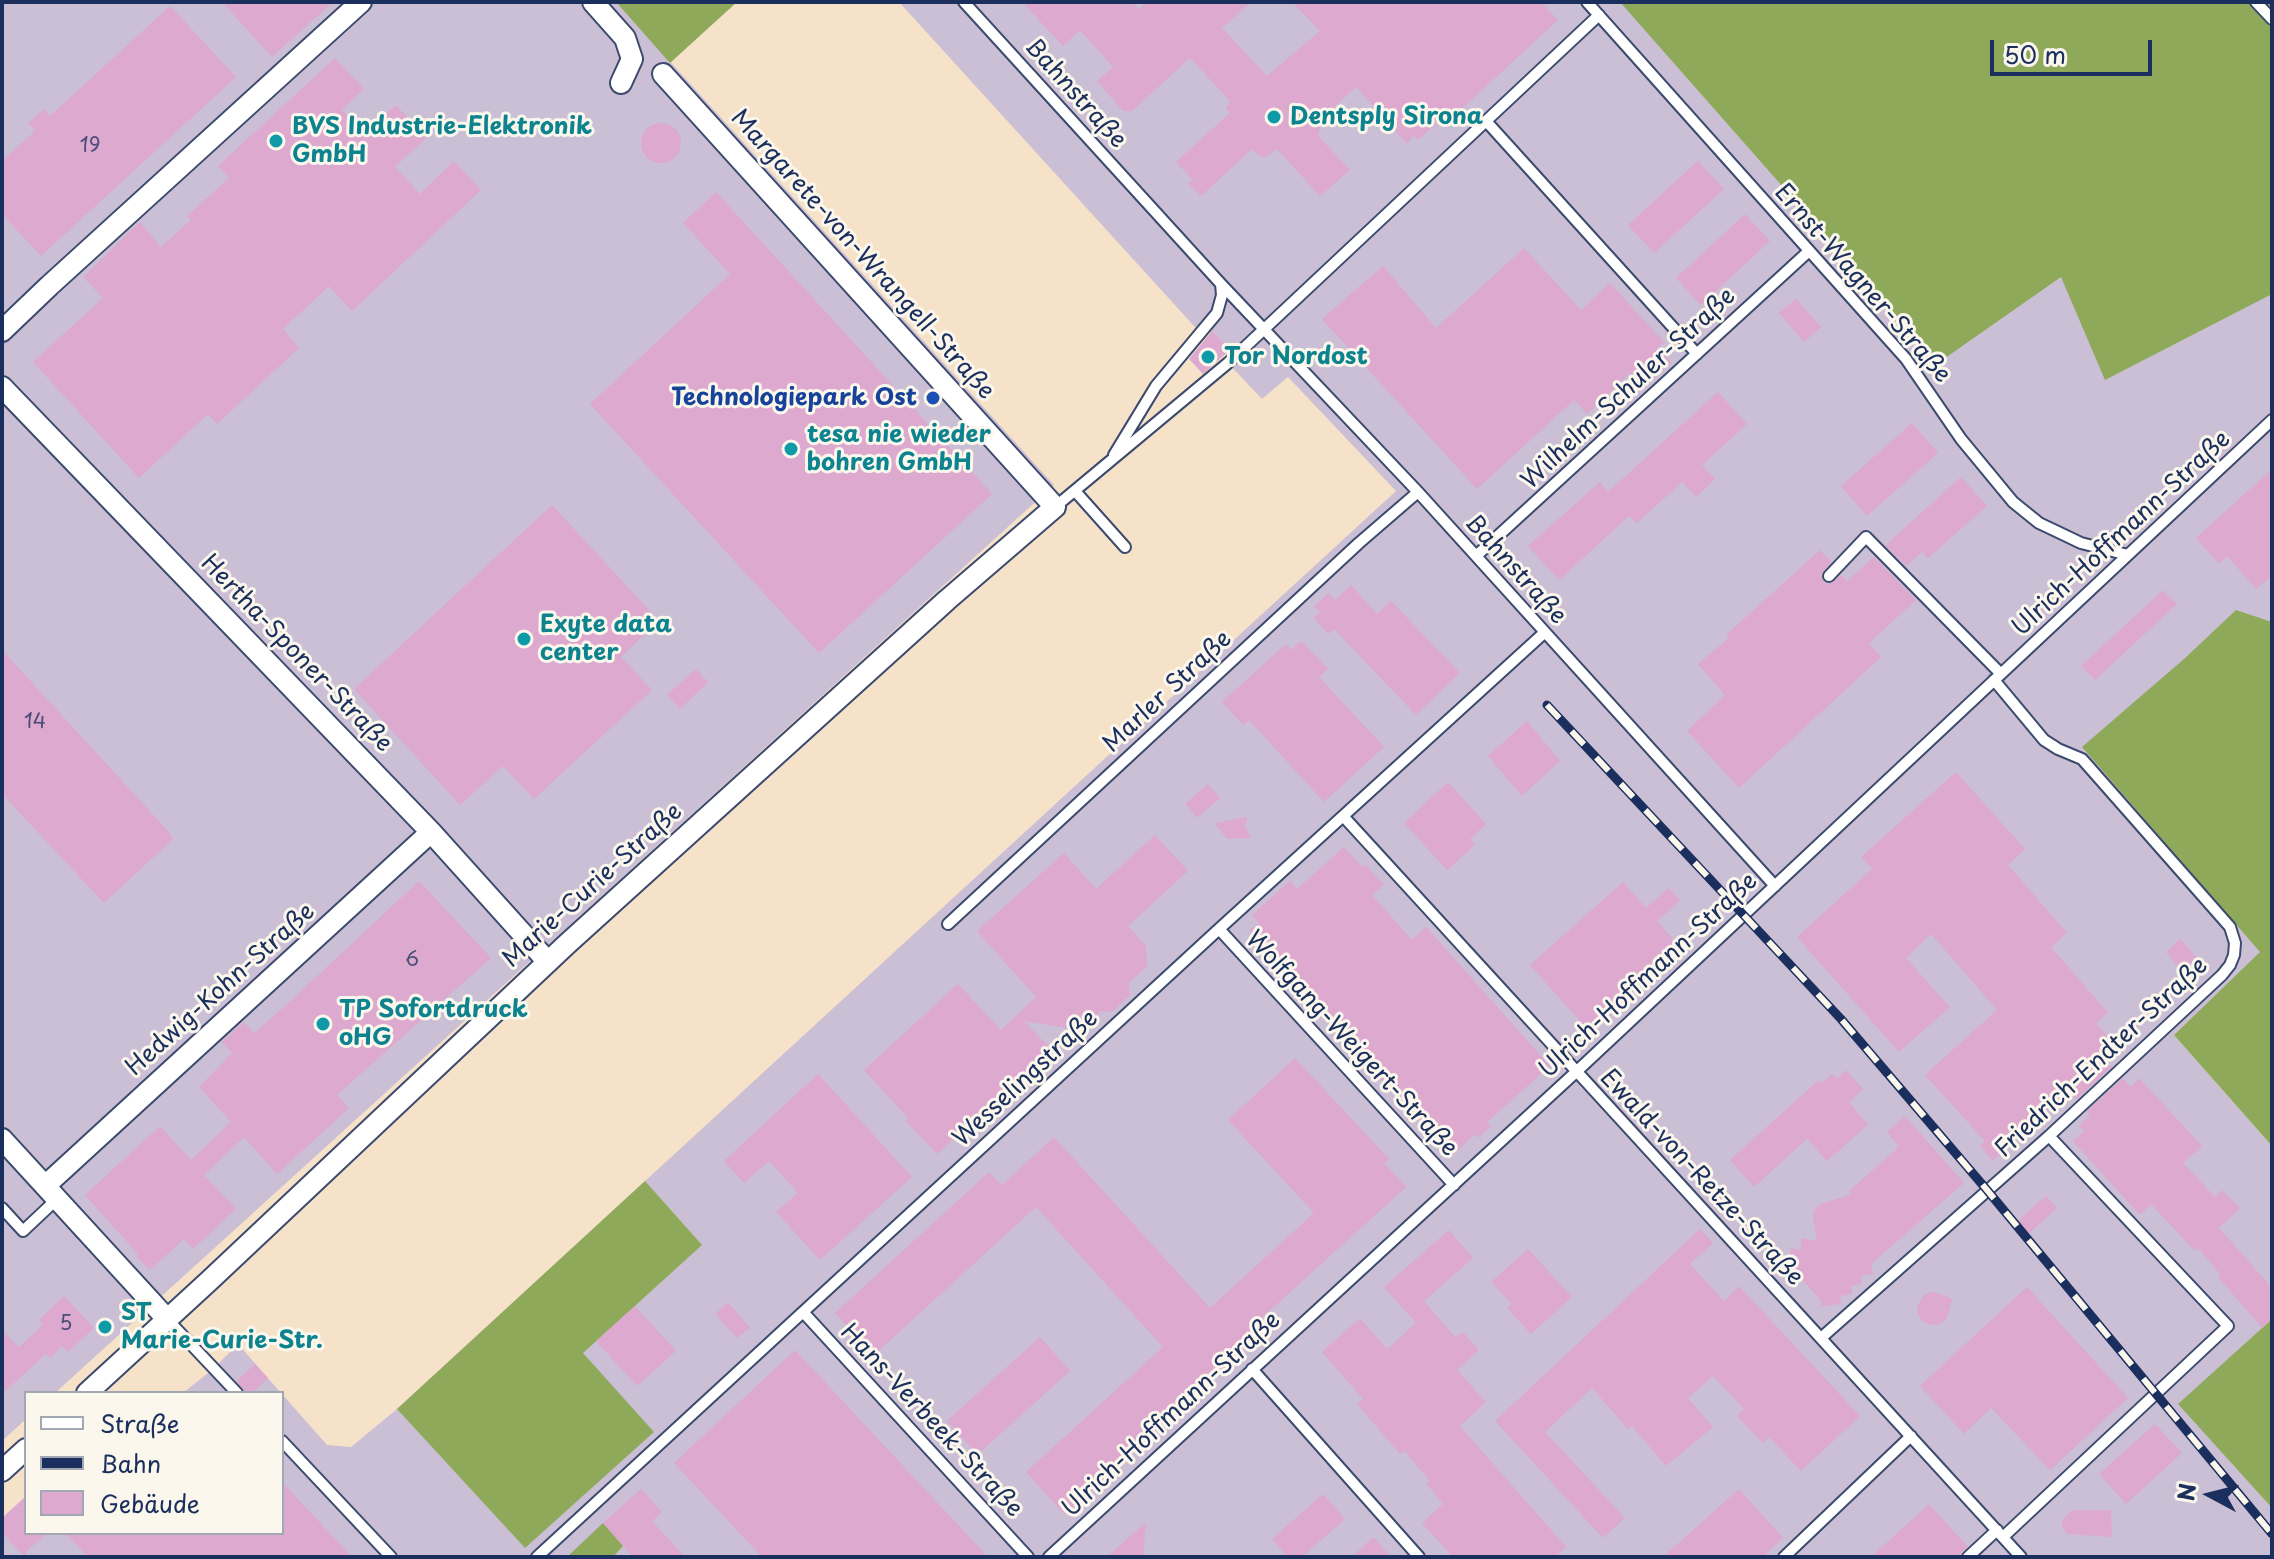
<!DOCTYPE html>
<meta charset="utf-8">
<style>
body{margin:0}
#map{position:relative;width:2274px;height:1559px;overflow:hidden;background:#f5e2c8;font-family:"Playpen Sans",sans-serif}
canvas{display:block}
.frame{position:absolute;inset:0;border:4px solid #1b2f5e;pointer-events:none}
.legend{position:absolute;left:24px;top:1391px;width:260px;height:144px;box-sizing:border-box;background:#fbf7ec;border:2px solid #a1a7b3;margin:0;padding:10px 14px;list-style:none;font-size:24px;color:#1b2f5e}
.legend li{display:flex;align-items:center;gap:16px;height:40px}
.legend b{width:40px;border:2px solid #a1a7b3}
.north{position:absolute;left:2170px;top:1455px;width:80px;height:80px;-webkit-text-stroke:6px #fbf7ec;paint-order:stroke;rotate:277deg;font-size:22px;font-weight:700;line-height:32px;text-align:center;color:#1b2f5e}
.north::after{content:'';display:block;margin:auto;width:28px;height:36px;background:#1b2f5e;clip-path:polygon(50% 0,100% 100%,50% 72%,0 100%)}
.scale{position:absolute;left:1990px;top:40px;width:162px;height:36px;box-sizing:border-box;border:4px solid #1b2f5e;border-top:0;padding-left:10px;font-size:24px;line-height:28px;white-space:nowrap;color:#1b2f5e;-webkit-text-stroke:6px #fbf7ec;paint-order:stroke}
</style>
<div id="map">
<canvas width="2274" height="1559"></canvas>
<div class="frame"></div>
<ul class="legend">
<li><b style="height:10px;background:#fff"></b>Straße</li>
<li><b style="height:10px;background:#1b2f5e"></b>Bahn</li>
<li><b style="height:22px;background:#dda9ce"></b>Gebäude</li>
</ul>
<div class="north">N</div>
<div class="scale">50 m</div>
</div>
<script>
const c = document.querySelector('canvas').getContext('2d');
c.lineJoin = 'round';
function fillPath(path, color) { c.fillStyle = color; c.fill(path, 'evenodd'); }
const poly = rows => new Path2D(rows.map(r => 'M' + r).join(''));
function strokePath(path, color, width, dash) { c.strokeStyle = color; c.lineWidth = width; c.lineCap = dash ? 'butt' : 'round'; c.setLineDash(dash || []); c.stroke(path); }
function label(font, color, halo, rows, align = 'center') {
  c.font = font + ' "Playpen Sans",sans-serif'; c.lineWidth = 6; c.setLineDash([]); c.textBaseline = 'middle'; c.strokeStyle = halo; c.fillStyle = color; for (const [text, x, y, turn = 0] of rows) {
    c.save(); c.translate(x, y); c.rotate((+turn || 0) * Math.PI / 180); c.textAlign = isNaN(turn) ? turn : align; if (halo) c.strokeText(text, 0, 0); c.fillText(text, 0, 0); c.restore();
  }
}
const industrial = poly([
 [2,2,616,2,1054,485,55,1393,26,1393,26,1419,2,1441],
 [899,2,2272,2,2272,633,2083,747,2261,952,2174,1035,2272,1146,2272,1319,2179,1404,2272,1508,2272,1557,2,1557,2,1519,26,1533,282,1533,282,1394,327,1445,351,1447,397,1409,1396,491,1288,377,1262,399,1225,360,1233,352,1211,330,1204,335,1194,326],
 [238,1344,281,1393,183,1393,213,1369]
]);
const forest = poly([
 [616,2,737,2,670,63],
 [1620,2,2272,2,2272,294,2105,380,2061,277,1938,363],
 [2236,610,2272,622,2272,1146,2174,1035,2260,952,2082,747,2184,659],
 [645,1181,702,1245,583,1353,654,1432,525,1548,397,1409],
 [2272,1319,2272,1508,2178,1404],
 [603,1523,623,1546,613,1557,567,1557]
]);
const building = poly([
 [222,2,333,2,272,57],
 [1022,2,1131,2,1139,9,1147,2,1251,2,1222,28,1267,76,1320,31,1292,2,1541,2,1558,20,1442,127,1438,122,1418,140,1414,135,1407,144,1356,87,1319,121,1321,124,1318,136,1350,170,1320,196,1277,149,1264,158,1251,150,1201,196,1188,183,1193,180,1176,162,1230,113,1226,109,1230,101,1190,58,1132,111,1123,111,1097,81,1113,67,1080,30,1063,46],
 [170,6,236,77,41,256,2,214,2,161,35,131,28,123,44,109,50,116],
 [335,58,364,89,342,110,364,134,396,105,426,138,395,167,420,194,454,161,481,190,352,311,329,286,283,329,299,348,217,424,208,414,139,478,33,362,103,298,83,277,140,222,161,247,191,220,187,216,229,178,218,166],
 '641 143a20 20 0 1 1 40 0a20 20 0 1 1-40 0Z',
 [1698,161,1724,189,1654,253,1628,225],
 [716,192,992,494,819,653,590,404,730,274,683,223],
 [1745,214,1770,241,1701,305,1676,278],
 [1524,248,1581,310,1610,283,1664,342,1658,348,1671,363,1643,388,1630,373,1587,414,1574,400,1477,489,1322,319,1383,266,1436,328],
 [1796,299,1821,327,1804,342,1779,313],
 [1212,331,1231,349,1203,374,1189,359],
 [1718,392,1747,424,1702,465,1715,479,1696,497,1682,482,1637,523,1629,516,1559,580,1528,546,1600,482,1608,492],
 [1912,423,1938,453,1867,516,1841,486],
 [2272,469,2272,576,2256,589,2227,556,2219,564,2196,538],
 [1961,477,1987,506,1928,558,1922,552,1906,566,1886,546,1891,540],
 [552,505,659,621,621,657,652,690,534,799,503,766,460,805,354,689],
 [1820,550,1831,562,1821,575,1823,581,1826,584,1832,583,1841,575,1847,581,1874,557,1916,600,1869,643,1881,657,1739,788,1687,731,1725,695,1698,664,1729,638,1726,635],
 [1351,585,1377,614,1391,601,1460,673,1416,715,1334,629,1328,634,1314,618,1320,612,1314,606,1329,593,1335,600],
 [2163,590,2177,604,2095,680,2081,666],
 [1301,641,1328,669,1319,677,1384,747,1324,802,1249,720,1243,725,1222,702,1286,644,1291,650],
 [2,650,168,831,173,839,104,903,2,794],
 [696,669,708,682,680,709,667,695],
 [1527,721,1560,761,1522,796,1488,756],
 [1956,772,2025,849,2008,865,2067,933,2051,947,2108,1013,2096,1023,2119,1050,2106,1062,2111,1067,2077,1099,2069,1091,1993,1161,1980,1146,1985,1141,1925,1075,1997,1010,1931,934,1906,958,1950,1007,1899,1052,1797,937,1872,869,1861,857],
 [1448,782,1486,824,1470,839,1475,845,1447,870,1404,823],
 [1208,784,1220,798,1197,818,1185,804],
 [1247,817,1245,827,1251,838,1227,839,1215,823],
 [1155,835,1188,871,1128,926,1146,946,1147,967,1128,983,1130,995,1112,1012,1101,1011,1080,1030,1024,1021,1051,1049,937,1154,905,1120,908,1118,864,1070,958,984,1001,1030,1036,997,977,931,1064,853,1096,889],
 [1344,847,1362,867,1365,864,1384,885,1372,895,1412,940,1426,927,1550,1066,1487,1122,1491,1126,1478,1138,1475,1134,1453,1155,1396,1091,1394,1094,1360,1057,1275,961,1271,965,1258,949,1262,946,1249,931,1259,923,1252,915,1290,881,1297,889],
 [419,881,491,958,337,1095,349,1108,277,1174,244,1137,204,1175,236,1209,193,1249,184,1239,150,1270,136,1256,138,1254,85,1195,160,1126,191,1160,231,1122,199,1087,232,1053,222,1042,244,1022,254,1033,283,1008],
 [1623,882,1646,908,1669,888,1680,901,1657,921,1679,946,1586,1028,1530,965],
 [2181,939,2205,968,2189,981,2166,952],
 [1295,1058,1389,1159,1384,1163,1406,1187,1255,1324,1263,1333,1064,1514,1026,1472,1163,1347,1036,1207,874,1355,835,1313,989,1172,1002,1185,1054,1137,1210,1308,1314,1213,1228,1120],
 [1846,1070,1863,1089,1849,1102,1868,1125,1827,1161,1807,1139,1754,1187,1730,1160,1819,1080,1822,1083,1832,1074,1837,1079],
 [818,1074,912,1177,820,1260,776,1212,798,1193,769,1161,744,1183,724,1161],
 [2123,1078,2131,1087,2139,1078,2202,1146,2183,1163,2215,1197,2222,1190,2240,1208,2219,1228,2272,1288,2272,1319,2262,1328,2218,1277,2220,1274,2198,1248,2195,1251,2151,1204,2140,1215,2073,1141,2084,1131,2079,1126,2090,1115,2087,1111],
 [1905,1116,1964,1183,1871,1264,1873,1274,1861,1276,1862,1284,1851,1286,1852,1294,1840,1296,1841,1304,1821,1306,1821,1301,1794,1270,1786,1269,1791,1248,1800,1250,1802,1238,1817,1241,1813,1217,1815,1209,1821,1204,1852,1194,1849,1191,1899,1147,1887,1132],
 [2046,1196,2057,1208,2028,1234,2016,1222],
 [1700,1229,1713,1243,1690,1264,1724,1301,1739,1286,1860,1416,1801,1471,1769,1437,1763,1443,1737,1416,1744,1409,1713,1376,1688,1398,1713,1427,1666,1466,1632,1426,1628,1429,1592,1388,1545,1432,1625,1518,1603,1538,1495,1421],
 [1449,1230,1473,1258,1424,1301,1456,1338,1463,1332,1479,1350,1457,1370,1486,1402,1460,1426,1566,1547,1554,1557,1453,1557,1422,1523,1443,1504,1426,1483,1429,1480,1404,1451,1400,1454,1357,1404,1363,1399,1322,1352,1360,1318,1387,1349,1416,1323,1384,1287],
 [1528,1249,1572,1297,1531,1334,1507,1308,1512,1304,1491,1282],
 [2027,1287,2128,1398,2050,1470,1991,1408,1964,1434,1920,1386],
 [1935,1292,1952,1299,1947,1318,1940,1324,1931,1325,1924,1322,1918,1315,1917,1308,1922,1297,1928,1293],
 [64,1296,94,1328,68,1352,62,1346,50,1358,46,1354,2,1394,2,1331,19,1347,43,1325,39,1320],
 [728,1302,750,1328,737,1338,715,1314],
 [635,1306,676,1351,637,1386,596,1341],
 [1040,1337,1070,1371,977,1455,947,1421],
 [795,1350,988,1557,762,1557,674,1463],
 [255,1364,268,1378,252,1393,245,1393,237,1381],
 [2155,1424,2182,1453,2126,1504,2099,1474],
 [282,1482,352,1557,88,1557,65,1533,282,1533],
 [641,1489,662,1512,652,1521,685,1557,633,1557,603,1523],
 [1739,1489,1783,1538,1762,1557,1663,1557],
 [1323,1494,1345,1519,1302,1557,1288,1557,1272,1539],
 [26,1496,26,1533,47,1533,26,1552,25,1557,2,1532,2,1518],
 [1929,1504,1968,1547,1956,1557,1871,1557],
 [2072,1510,2111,1510,2112,1537,2067,1534,2062,1526,2062,1520],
 [1146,1522,1143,1557,1107,1557],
 [1373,1537,1391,1557,1352,1557]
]);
const path = poly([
 [1170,673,1182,685]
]);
const lane = poly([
 [964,2,1221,284,1418,492,1775,886],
 [1587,2,1906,359,1961,439,2013,502,2039,523,2058,532,2081,543,2128,555],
 [2256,2,2272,19],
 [1486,121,1697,354],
 [1114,455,1156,386,1217,313,1222,295,1221,284],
 [1075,491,1125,547],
 [1055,507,1228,363,1599,15],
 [1476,556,1809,251],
 [1829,576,1866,537,2001,674],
 [1344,817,2021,1557],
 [948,924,1359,543,1418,492],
 [1219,929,1454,1185],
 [2,1208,23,1231,57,1199],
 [803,1312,1028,1557],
 [167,1319,237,1393],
 [1821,1338,2049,1136,2222,975,2230,965,2234,955,2235,943,2230,927,2090,768,2082,759,2058,749,2044,740,1994,680],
 [1252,1369,1419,1557],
 [282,1441,391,1557],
 [2003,1537,2228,1326,2049,1136],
 [537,1557,1219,929,1544,633],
 [1049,1557,1576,1072,2272,420],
 [1784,1557,1911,1436],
 [1968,1557,1997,1530]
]);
const street = poly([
 [593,2,625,38,632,59,621,83],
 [2,331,49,286,361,2],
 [2,387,431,832,548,962],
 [2,1139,167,1319],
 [45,1186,431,832],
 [87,1393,209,1281,567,944,947,600,1055,507,663,74],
 [2,1471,26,1449]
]);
const rail = poly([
 [1547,705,1841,1019,1987,1190,2272,1534]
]);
const markers = [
 [1274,117,8,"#0f9aa8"],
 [276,141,8,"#0f9aa8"],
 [1208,357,8,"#0f9aa8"],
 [933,398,8,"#1a4fb4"],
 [791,449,8,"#0f9aa8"],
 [524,639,8,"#0f9aa8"],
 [323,1024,8,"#0f9aa8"],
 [105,1327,8,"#0f9aa8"]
];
const numberNames = [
 ["19",90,146],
 ["14",35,722],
 ["6",412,960],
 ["5",66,1324]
];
const streetNames = [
 ["Bahnstraße",1075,94,48],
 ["Margarete-von-Wrangell-Straße",862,255,48],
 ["Ernst-Wagner-Straße",1862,284,49],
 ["Wilhelm-Schuler-Straße",1629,389,-43],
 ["Ulrich-Hoffmann-Straße",2122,534,-43],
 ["Bahnstraße",1515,570,48],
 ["Hertha-Sponer-Straße",296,654,46],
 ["Marler Straße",1168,692,-43],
 ["Marie-Curie-Straße",593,886,-42],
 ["Ulrich-Hoffmann-Straße",1649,976,-43],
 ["Hedwig-Kohn-Straße",221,990,-42],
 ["Wolfgang-Weigert-Straße",1351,1044,47],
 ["Friedrich-Endter-Straße",2102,1058,-43],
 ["Wesselingstraße",1026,1079,-43],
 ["Ewald-von-Retze-Straße",1701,1178,47],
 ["Ulrich-Hoffmann-Straße",1172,1415,-43],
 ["Hans-Verbeek-Straße",931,1421,47]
];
const cultureNames = [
 ["Dentsply Sirona",1290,117],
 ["BVS Industrie-Elektronik",292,127],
 ["GmbH",292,155],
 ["Tor Nordost",1224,357],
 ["tesa nie wieder",807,435],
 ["bohren GmbH",807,463],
 ["Exyte data",540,625],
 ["center",540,653],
 ["TP Sofortdruck",339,1010],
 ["oHG",339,1038],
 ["ST",121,1313],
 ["Marie-Curie-Str.",121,1341]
];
const transitNames = [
 ["Technologiepark Ost",917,398]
];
fillPath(industrial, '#cbbfd5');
fillPath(forest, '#8fa95a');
fillPath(building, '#dda9ce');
strokePath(lane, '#3c4a6e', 14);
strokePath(street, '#3c4a6e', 24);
strokePath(path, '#3c4a6e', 4, [2, 6]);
strokePath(lane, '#fff', 10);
strokePath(street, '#fff', 20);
strokePath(rail, '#1b2f5e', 9);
strokePath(rail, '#fbf7ec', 6, [18]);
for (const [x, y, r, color] of markers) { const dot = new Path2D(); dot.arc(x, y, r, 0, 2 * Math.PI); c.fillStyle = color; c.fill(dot); strokePath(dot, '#fbf7ec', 3); }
label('20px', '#4c4e7a', null, numberNames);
label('24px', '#1b2f5e', '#fbf7ec', streetNames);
label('bold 24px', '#0d838f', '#fbf7ec', cultureNames, 'left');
label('bold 24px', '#164399', '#fbf7ec', transitNames, 'right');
</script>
